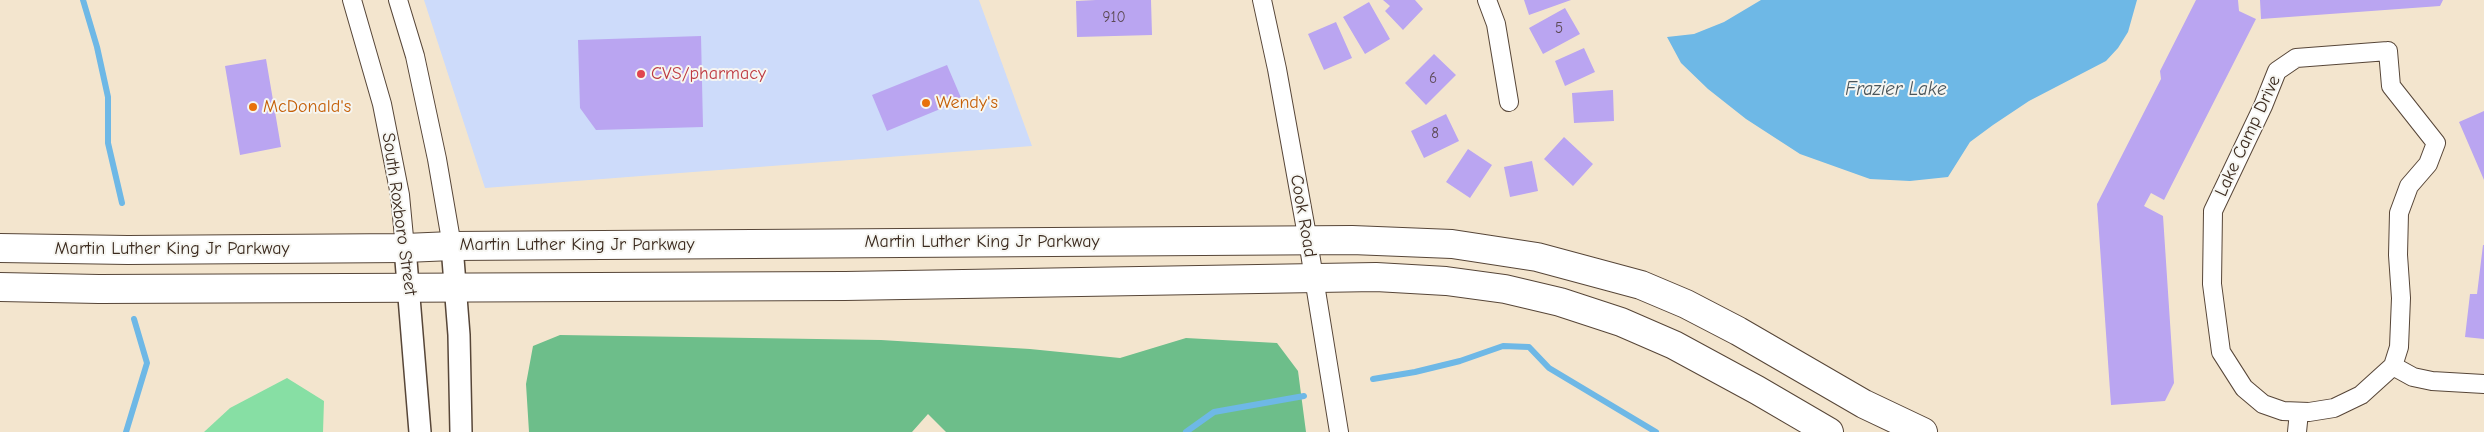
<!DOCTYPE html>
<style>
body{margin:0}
canvas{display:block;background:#f3e5ce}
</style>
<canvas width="2484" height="432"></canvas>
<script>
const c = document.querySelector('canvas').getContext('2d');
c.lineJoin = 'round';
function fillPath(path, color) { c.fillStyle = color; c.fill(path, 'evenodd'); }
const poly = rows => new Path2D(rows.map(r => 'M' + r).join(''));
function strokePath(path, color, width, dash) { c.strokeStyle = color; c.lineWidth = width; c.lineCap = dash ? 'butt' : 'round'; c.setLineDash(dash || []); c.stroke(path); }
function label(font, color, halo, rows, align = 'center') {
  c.font = font + ' "Comic Neue",sans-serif'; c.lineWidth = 4; c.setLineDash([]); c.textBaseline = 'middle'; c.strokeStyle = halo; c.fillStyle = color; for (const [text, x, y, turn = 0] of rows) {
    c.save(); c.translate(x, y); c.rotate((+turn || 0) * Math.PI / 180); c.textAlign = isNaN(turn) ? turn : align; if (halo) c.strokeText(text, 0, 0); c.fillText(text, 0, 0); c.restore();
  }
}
const built = poly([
 [424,0,979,0,1032,146,485,188]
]);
const green = poly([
 [287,378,324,401,323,432,204,432,230,408]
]);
const forest = poly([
 [560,335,881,340,1030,349,1120,358,1186,338,1277,343,1298,371,1306,432,946,432,928,414,912,432,529,432,526,384,533,346]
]);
const water = poly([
 [1761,0,2137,0,2128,32,2118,48,2106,61,2029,101,1993,125,1970,142,1948,177,1910,181,1870,179,1800,154,1746,119,1708,89,1681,63,1667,37,1694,34,1724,22]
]);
const stream = poly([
 [83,0,97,47,108,97,108,143,122,203],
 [1373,379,1415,372,1460,361,1503,346,1529,347,1549,368,1656,432],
 [126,432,147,363,134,319],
 [1186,432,1214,412,1304,396]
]);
const building = poly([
 [1096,0,1151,0,1152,35,1077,37,1076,1],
 [1383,0,1415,0,1423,9,1403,30,1385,11,1390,6],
 [1524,0,1571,0,1529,15],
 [2196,0,2238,0,2239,11,2256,19,2164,200,2151,193,2144,206,2163,216,2174,383,2165,401,2111,405,2097,204,2161,79,2160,71],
 [2260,0,2443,0,2440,6,2261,19],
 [1369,2,1390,39,1365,54,1343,17],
 [1565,8,1580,34,1543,54,1529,28],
 [1336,22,1352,58,1324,70,1308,34],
 [701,36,703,127,596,130,580,108,578,40],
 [1584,48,1595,72,1565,86,1555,61],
 [1434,54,1456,75,1426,105,1405,83],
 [266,59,281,147,240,155,225,66],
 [947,65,962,100,887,131,872,95],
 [1613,90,1614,121,1574,123,1572,93],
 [2484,111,2484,180,2459,122],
 [1446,114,1459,141,1424,158,1411,131],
 [1564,137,1593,164,1573,186,1544,159],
 [1468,149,1492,165,1470,198,1446,182],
 [1532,161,1538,191,1510,197,1504,167],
 [2483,245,2484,245,2484,339,2465,337,2470,294,2477,294]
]);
const minor = poly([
 [352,0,382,104,400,195,405,248],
 [398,0,415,56,437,159,452,246],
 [1262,0,1277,69,1308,241,1339,432],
 [1487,0,1496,24,1509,102],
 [2388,51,2391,86,2436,143,2428,164,2409,186,2399,213,2398,255,2401,298,2399,347,2393,366,2361,395,2334,408,2309,412,2283,411,2263,404,2244,388,2221,352,2212,284,2213,211,2263,106,2277,71,2296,58,2388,51],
 [2393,366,2413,377,2432,381,2484,384],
 [2297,432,2299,412]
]);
const tertiary = poly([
 [452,246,459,335,461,432],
 [405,248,420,432]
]);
const primary = poly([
 [0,248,128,250,405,248,452,246,1352,240,1452,244,1537,257,1641,285,1686,304,1738,331,1864,404,1923,432],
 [0,287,99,289,845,286,1376,277,1446,281,1505,289,1560,302,1621,322,1674,345,1757,390,1829,432]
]);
const markers = [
 [641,74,5,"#e0444e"],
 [926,103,5,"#e8710a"],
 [253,107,5,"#e8710a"]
];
const numberNames = [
 ["910",1114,18],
 ["5",1559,29],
 ["6",1433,79],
 ["8",1435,134]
];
const healthNames = [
 ["CVS/pharmacy",651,74]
];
const foodNames = [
 ["Wendy's",936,103],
 ["McDonald's",263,107]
];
const streetNames = [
 ["Lake Camp Drive",2248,136,-65],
 ["South Roxboro Street",399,214,82],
 ["Cook Road",1303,216,80],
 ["Martin Luther King Jr Parkway",982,242],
 ["Martin Luther King Jr Parkway",577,245],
 ["Martin Luther King Jr Parkway",172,249]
];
const waterNames = [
 ["Frazier Lake",1896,90]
];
fillPath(built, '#cddbfa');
fillPath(green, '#87dfa4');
fillPath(forest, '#6dbe8a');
fillPath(water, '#6eb8e6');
strokePath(stream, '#6eb8e6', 6);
fillPath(building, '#baa5f1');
strokePath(minor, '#574638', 20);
strokePath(tertiary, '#574638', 24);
strokePath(primary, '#574638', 30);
strokePath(minor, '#fff', 18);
strokePath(tertiary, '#fff', 21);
strokePath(primary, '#fff', 28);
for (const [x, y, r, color] of markers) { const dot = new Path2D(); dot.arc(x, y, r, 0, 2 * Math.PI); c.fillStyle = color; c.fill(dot); strokePath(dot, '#f6f6f2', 2); }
label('15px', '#5b4953', null, numberNames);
label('18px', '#be3a42', '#f6f6f2', healthNames, 'left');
label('18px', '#c56008', '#f6f6f2', foodNames, 'left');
label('18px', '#3b2a1e', '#f6f6f2', streetNames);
label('italic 19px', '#4a555a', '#f6f6f2', waterNames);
</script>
